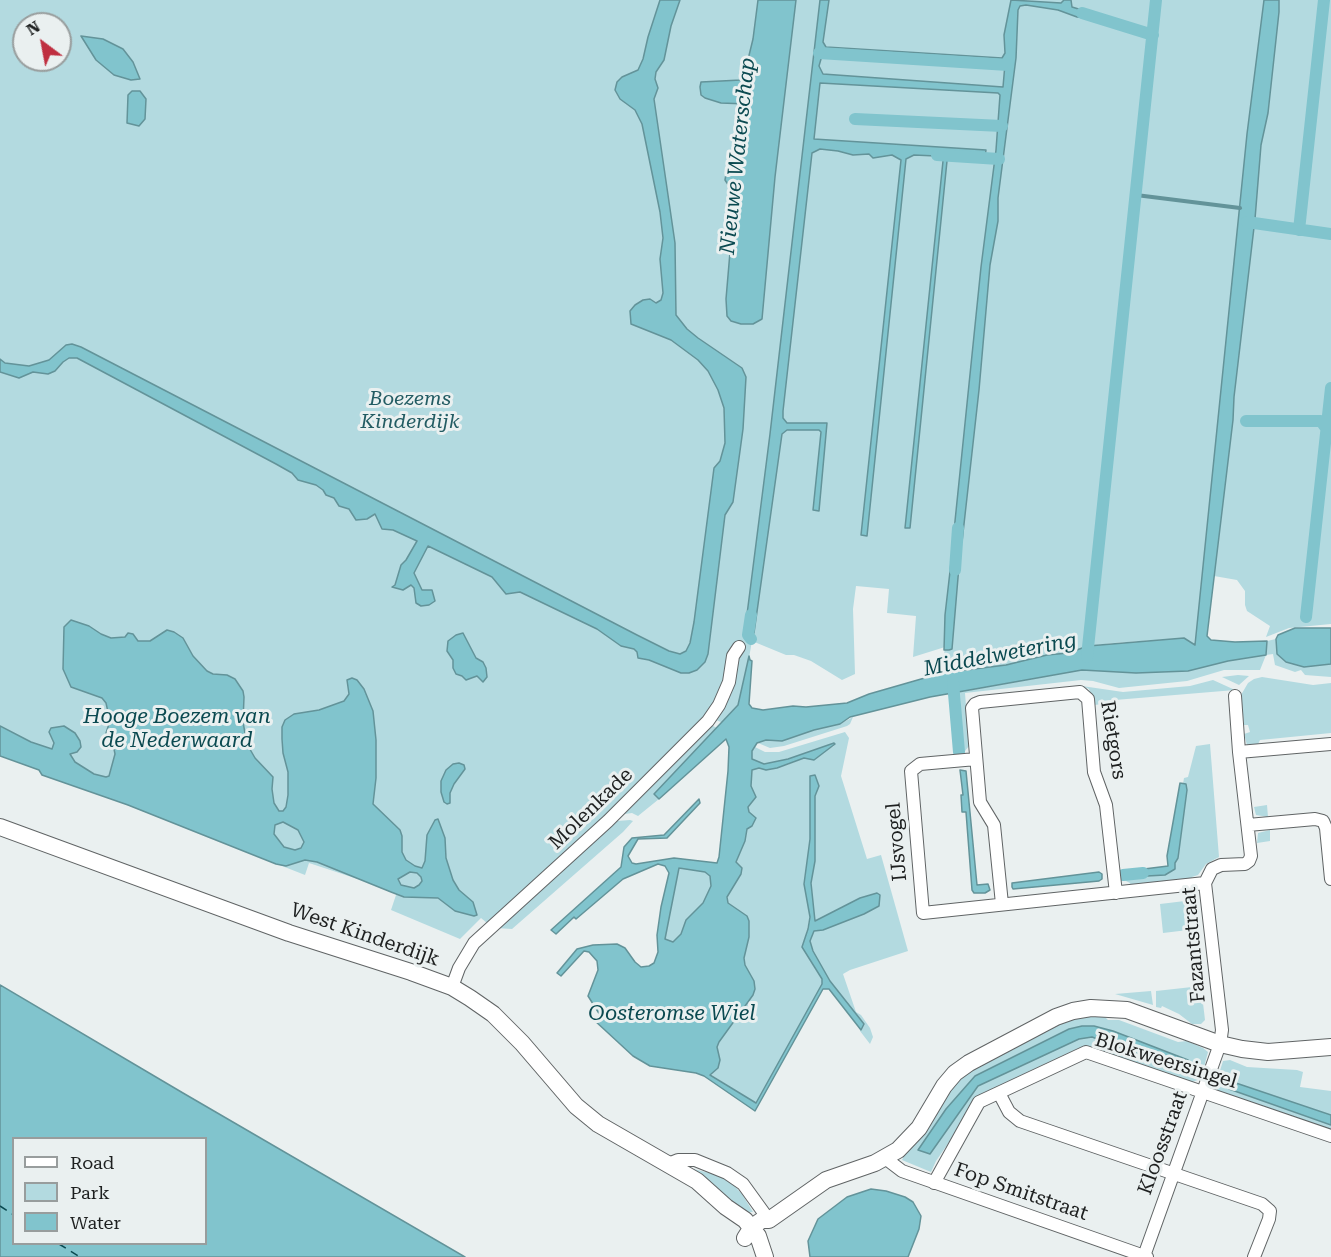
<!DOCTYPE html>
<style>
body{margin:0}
#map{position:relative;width:1331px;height:1257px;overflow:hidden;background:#eaf0f0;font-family:"Roboto Serif",serif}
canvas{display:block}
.legend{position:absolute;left:12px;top:1137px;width:195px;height:108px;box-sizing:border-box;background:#eaf0f0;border:2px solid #989d9d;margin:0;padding:8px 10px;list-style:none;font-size:18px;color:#1e2020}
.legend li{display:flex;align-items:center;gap:12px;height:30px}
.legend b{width:30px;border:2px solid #989d9d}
.north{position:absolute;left:12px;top:12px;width:60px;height:60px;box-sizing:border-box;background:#eaf0f0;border:2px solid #989d9d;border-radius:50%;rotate:328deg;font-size:16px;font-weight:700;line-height:24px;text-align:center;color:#1e2020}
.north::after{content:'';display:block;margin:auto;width:21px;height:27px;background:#bf2f40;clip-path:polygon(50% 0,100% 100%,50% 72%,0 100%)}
</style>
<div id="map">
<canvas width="1331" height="1257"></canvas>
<ul class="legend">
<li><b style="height:8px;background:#fff"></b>Road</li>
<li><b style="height:16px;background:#b3dae0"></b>Park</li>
<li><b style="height:16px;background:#81c4cd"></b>Water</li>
</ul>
<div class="north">N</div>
</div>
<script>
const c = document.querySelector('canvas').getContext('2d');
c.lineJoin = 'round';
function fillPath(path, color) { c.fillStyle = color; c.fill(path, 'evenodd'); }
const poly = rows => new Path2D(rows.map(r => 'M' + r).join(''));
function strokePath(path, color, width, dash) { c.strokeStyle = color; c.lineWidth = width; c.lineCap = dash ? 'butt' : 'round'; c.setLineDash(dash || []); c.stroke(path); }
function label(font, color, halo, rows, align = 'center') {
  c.font = font + ' "Roboto Serif",serif'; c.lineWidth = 6; c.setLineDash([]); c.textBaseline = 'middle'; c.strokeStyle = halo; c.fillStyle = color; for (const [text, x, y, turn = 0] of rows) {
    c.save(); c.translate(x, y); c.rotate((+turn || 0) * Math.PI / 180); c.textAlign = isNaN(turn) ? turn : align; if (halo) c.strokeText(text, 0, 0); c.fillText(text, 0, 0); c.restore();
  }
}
const green = poly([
 [0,0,1331,0,1331,624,1289,628,1266,637,1270,626,1247,611,1245,605,1245,591,1237,580,1214,576,1195,645,1184,638,1114,643,1088,646,1068,653,1047,655,1006,665,942,673,945,647,913,657,916,616,887,613,889,589,856,586,853,609,855,674,842,680,811,661,794,655,786,655,752,641,742,697,741,696,738,705,723,723,707,716,670,750,579,842,514,901,487,923,481,918,460,939,391,910,397,892,309,863,305,875,0,755],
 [24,24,60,24,60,60,24,60],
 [1276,639,1277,654,1304,667,1331,664,1331,677,1305,675,1301,670,1295,672,1275,665,1273,654,1266,655,1260,670,1224,670,1187,681,1119,688,1093,681,1081,680,965,693,969,746,965,751,962,752,960,692,1082,670,1136,673,1188,671,1228,661,1266,655,1267,641],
 [1238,675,1249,676,1239,685,1222,677],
 [1262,677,1313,685,1331,683,1331,733,1260,740,1257,746,1247,745,1244,734,1250,732,1248,725,1244,725,1241,695,1248,683,1254,679],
 [1213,680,1235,690,1103,701,1103,704,1094,705,1089,689,1082,686,1123,692,1190,686],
 [853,717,850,724,847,726,784,746,770,748,758,743,766,740,782,741,814,730,840,724],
 [713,726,717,728,716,731,654,794,659,799,638,816,632,813,618,815,707,727],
 [845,732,849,738,841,776,867,859,881,855,908,951,850,970,843,974,856,1012,861,1015,870,1028,873,1037,870,1044,860,1031,863,1024,830,981,813,951,810,941,813,931,823,930,842,922,825,917,815,921,811,882,815,861,815,796,819,786,810,776,810,839,804,884,810,917,805,939,807,953,814,967,822,979,822,984,756,1103,710,1074,718,1050,717,1047,719,1042,753,995,755,989,754,981,745,965,744,958,749,937,747,916,733,908,728,903,727,896,741,874,736,862,745,841,748,807,756,797,751,786,752,770,759,768,766,770,787,765,804,758,817,758,823,751,834,746,788,759,764,764,752,759,752,751,755,747,765,752,779,752],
 [1210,744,1219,857,1206,864,1198,875,1192,877,1191,880,1131,886,1130,883,1122,879,1121,876,1165,875,1178,858,1187,790,1186,784,1183,784,1184,778,1188,777,1196,746],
 [1267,805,1268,817,1256,815,1254,807],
 [630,820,633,821,623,832,512,929,496,928,560,874,608,825,617,821],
 [1270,830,1270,841,1257,843,1258,833],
 [679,868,705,872,710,876,711,886,703,903,686,920,681,934,673,942,665,939],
 [1185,901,1188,930,1163,933,1160,904],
 [1201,986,1205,1020,1201,1024,1192,1024,1179,1014,1162,1006,1161,1008,1156,1007,1156,991],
 [1151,991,1153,1005,1115,994],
 [1103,1015,1108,1020,1119,1020,1178,1042,1187,1041,1203,1048,1208,1052,1203,1071,1198,1080,1189,1083,1090,1048,1079,1048,983,1093,936,1161,931,1172,902,1160,909,1146,960,1077,988,1061,1065,1022,1077,1018],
 [1094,1026,1188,1060,1184,1071,1092,1037,1079,1039,978,1086,918,1150,946,1109,975,1076,1069,1029],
 [1230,1060,1247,1067,1297,1070,1303,1072,1300,1087,1331,1091,1331,1115,1233,1082,1229,1089,1331,1125,1331,1134,1213,1093,1223,1061],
 [685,1167,726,1177,742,1194,753,1212,740,1212]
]);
const water = poly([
 [660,0,680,0,671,26,664,60,656,72,655,79,658,88,654,99,675,243,676,315,687,329,698,338,742,368,746,377,743,429,733,502,725,515,708,654,705,662,697,670,689,673,681,673,649,660,638,658,637,652,634,649,621,646,597,629,520,592,506,594,492,577,428,546,414,573,422,590,432,590,435,601,429,605,421,606,416,603,414,588,411,585,403,590,392,587,395,585,401,565,406,560,417,541,393,530,382,529,375,514,367,519,356,520,349,509,339,506,334,498,326,495,323,490,316,485,298,480,292,473,276,464,77,358,69,358,63,362,55,371,48,374,33,372,19,378,0,372,0,359,5,363,29,366,49,360,66,345,72,344,81,347,637,635,669,651,680,654,686,651,690,643,694,622,714,468,720,461,725,443,724,408,718,390,708,371,698,360,671,340,631,324,630,311,635,305,643,300,650,299,656,303,661,300,663,293,660,259,663,238,660,212,642,124,635,110,620,99,615,90,617,82,622,77,638,70,643,59,648,37,660,0],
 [758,0,796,0,775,177,762,319,753,324,741,324,731,321,727,316,726,299,730,252,729,224,732,195,729,186,725,180,729,157,741,150,747,104,721,103,705,98,701,95,700,87,701,82,741,80,744,76,753,39,758,0],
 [820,0,829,0,823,42,826,47,1002,58,1005,53,1004,35,1011,0,1061,3,1064,0,1071,0,1072,7,1098,15,1096,18,1077,17,1058,10,1026,5,1020,6,1018,10,1016,58,998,198,998,221,990,265,979,390,962,542,959,544,956,544,954,537,955,521,981,267,996,150,1000,95,998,93,820,83,814,139,986,150,985,157,952,155,947,161,910,528,905,528,943,161,941,158,936,156,914,155,906,159,867,536,861,535,901,160,892,155,873,158,869,154,853,155,838,151,820,149,812,153,783,411,783,418,787,423,827,423,819,511,813,510,821,432,819,430,787,430,782,434,754,633,745,630,770,434,820,0],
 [830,52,1005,64,1003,87,823,74,819,66,821,59,823,53,830,52],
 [1264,0,1279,0,1279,12,1268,113,1261,145,1255,219,1234,397,1233,420,1207,636,1211,640,1235,642,1267,641,1266,655,1228,661,1188,671,1136,673,1082,670,930,697,850,717,840,724,814,730,782,741,766,740,757,743,752,751,752,759,764,764,788,759,834,743,835,744,814,760,804,758,777,768,766,770,759,768,752,770,751,786,756,797,748,807,749,812,756,818,752,826,747,829,745,841,736,862,742,868,741,874,727,897,728,903,747,916,749,921,749,937,744,958,745,965,754,981,755,989,753,995,719,1042,717,1047,720,1060,718,1068,710,1075,756,1103,822,984,822,979,802,947,808,929,810,917,804,884,810,839,810,776,815,775,819,786,815,796,815,861,811,883,815,921,860,898,877,893,880,895,879,906,864,914,823,930,814,931,810,941,813,951,830,981,864,1024,861,1030,829,989,823,989,755,1111,704,1076,696,1073,650,1066,633,1056,594,1020,600,1015,588,996,598,970,597,961,589,952,584,951,561,976,557,973,577,949,593,945,617,944,625,948,635,962,641,967,649,966,654,963,658,952,657,935,661,907,669,873,665,866,658,864,623,879,576,919,574,917,556,934,551,930,621,867,624,847,632,838,664,835,699,799,700,803,667,838,638,839,628,856,632,863,636,864,674,858,717,863,719,857,728,771,729,747,726,739,659,799,654,794,738,705,749,656,750,660,752,661,749,704,752,708,763,710,793,706,806,707,847,703,869,694,942,673,1006,665,1047,655,1068,653,1088,646,1184,638,1195,645,1247,134,1264,0],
 [679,868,705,872,710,876,711,886,703,903,686,920,681,934,673,942,665,939,679,868],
 [81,36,103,39,123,49,133,62,140,79,131,80,114,75,96,60,81,36],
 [132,91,140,91,146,99,145,119,139,126,127,123,128,95,132,91],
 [952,554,960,554,952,649,949,650,944,650,945,615,952,554],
 [71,620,89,626,101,634,111,638,125,637,128,633,133,634,138,641,150,641,167,630,174,632,183,638,193,656,207,671,213,674,227,675,235,679,243,691,244,697,243,722,247,744,255,758,273,777,272,789,274,803,279,811,283,811,286,807,288,795,288,772,283,753,282,739,282,727,285,720,294,714,319,710,344,701,349,694,347,680,352,678,357,680,364,689,373,711,376,740,376,778,373,804,400,830,402,836,402,852,406,860,415,866,422,868,425,861,427,835,435,820,438,819,445,838,446,858,453,880,459,890,473,902,477,915,474,916,455,911,438,898,404,897,391,892,317,862,305,860,286,866,276,864,128,805,42,775,39,770,0,756,0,726,31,742,52,749,54,743,49,732,51,728,64,726,75,733,80,741,81,747,77,752,70,754,75,762,94,774,106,777,109,776,115,754,114,749,104,739,110,721,106,703,102,698,71,687,63,669,64,627,71,620],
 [283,822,298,830,304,842,301,848,295,850,284,847,274,834,275,825,283,822],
 [410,872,417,873,421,877,422,881,419,885,414,888,401,885,398,879,410,872],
 [1295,628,1331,628,1331,664,1304,667,1286,662,1277,654,1276,639,1278,635,1295,628],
 [463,633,476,658,483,662,486,668,487,677,483,682,477,676,466,680,462,676,456,674,453,668,453,660,447,651,448,641,456,635,463,633],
 [459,763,464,765,465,769,454,784,450,793,450,803,447,804,444,802,441,792,441,781,446,770,453,764,459,763],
 [960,770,966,771,977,885,988,884,990,890,985,893,974,893,972,890,966,812,962,812,961,795,963,795,960,770],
 [1180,783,1186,784,1187,790,1178,858,1175,863,1175,869,1165,875,1129,877,1128,871,1168,866,1167,856,1180,783],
 [1099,872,1102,874,1102,879,1099,881,1013,889,1012,887,1012,883,1099,872],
 [0,985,183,1093,465,1257,0,1257,0,985],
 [14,1138,206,1138,206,1244,14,1244,14,1138],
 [1082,1026,1094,1026,1113,1031,1188,1060,1184,1071,1092,1037,1079,1039,978,1086,930,1154,918,1150,946,1109,975,1076,1069,1029,1082,1026],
 [1233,1082,1331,1115,1331,1125,1229,1089,1233,1082],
 [871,1189,886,1191,905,1197,913,1202,921,1216,919,1229,908,1257,810,1257,808,1241,818,1219,847,1197,871,1189]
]);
const stream = poly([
 [1136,195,1240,208]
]);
const canal = poly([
 [1082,13,1153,35],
 [819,53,1008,65],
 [855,119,1002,126],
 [937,155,999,159],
 [1247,222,1331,234],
 [1299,230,1324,0],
 [1246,421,1321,421,1326,428,1330,428],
 [955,570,958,528],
 [751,615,748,635,751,639],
 [1306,617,1331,388],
 [1087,657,1156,0],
 [953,682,959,752],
 [1123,875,1143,873]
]);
const ferry = poly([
 [0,1206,14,1215],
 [59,1244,80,1257]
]);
const street = poly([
 [1239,752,1331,744],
 [976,759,920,764,911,771,923,913,1205,883],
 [1248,825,1315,819,1323,821,1326,828,1331,879],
 [1002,904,994,825,980,802,972,708,975,704,980,702,1080,692,1088,699,1094,772,1106,805,1116,893],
 [452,987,459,968,474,943,608,821,708,721,719,705,729,682,733,656,739,647],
 [999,1093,1009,1112,1020,1121,1262,1204,1270,1211,1269,1219,1254,1257],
 [885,1158,902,1171,1147,1257],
 [668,1164,678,1160,695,1160,727,1173,743,1184,769,1220],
 [934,1183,979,1102,1086,1052,1331,1136],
 [1144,1256,1220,1044,1222,1030,1205,883,1212,869,1221,865,1245,864,1249,861,1251,856,1239,752,1235,696]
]);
const secondary = poly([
 [0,827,289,933,411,972,452,987,470,998,493,1014,522,1043,576,1106,598,1124,697,1181,726,1207,745,1220,758,1236,765,1257],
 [745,1238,752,1227,762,1220,769,1220,826,1180,875,1163,898,1150,919,1128,944,1086,955,1073,969,1063,1056,1017,1073,1011,1091,1008,1127,1010,1220,1044,1242,1049,1268,1052,1331,1047]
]);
const parkNames = [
 ["Boezems",410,399],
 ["Kinderdijk",410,422]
];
const streetNames = [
 ["Rietgors",1113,740,81],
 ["Molenkade",591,809,-44],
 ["IJsvogel",897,842,-95],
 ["West Kinderdijk",365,935,19],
 ["Fazantstraat",1194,945,-95],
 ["Blokweersingel",1166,1061,17],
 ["Kloosstraat",1163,1143,-70],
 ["Fop Smitstraat",1021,1192,19]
];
const waterNames = [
 ["Nieuwe Waterschap",738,156,-84],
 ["Middelwetering",1000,655,-11],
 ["Hooge Boezem van",177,717],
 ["de Nederwaard",177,741],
 ["Oosteromse Wiel",672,1014]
];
fillPath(green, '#b3dae0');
fillPath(water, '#81c4cd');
strokePath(water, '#639399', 1.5);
strokePath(stream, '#639399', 4);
strokePath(canal, '#81c4cd', 12);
strokePath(ferry, '#0a4950', 1.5, [8, 6]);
strokePath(street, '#606465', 14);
strokePath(secondary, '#606465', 18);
strokePath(street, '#fff', 12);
strokePath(secondary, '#fff', 16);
label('italic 20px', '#235c63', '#eaf0f0', parkNames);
label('20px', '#1e2020', '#eaf0f0', streetNames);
label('italic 21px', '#0a4950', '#eaf0f0', waterNames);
</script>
